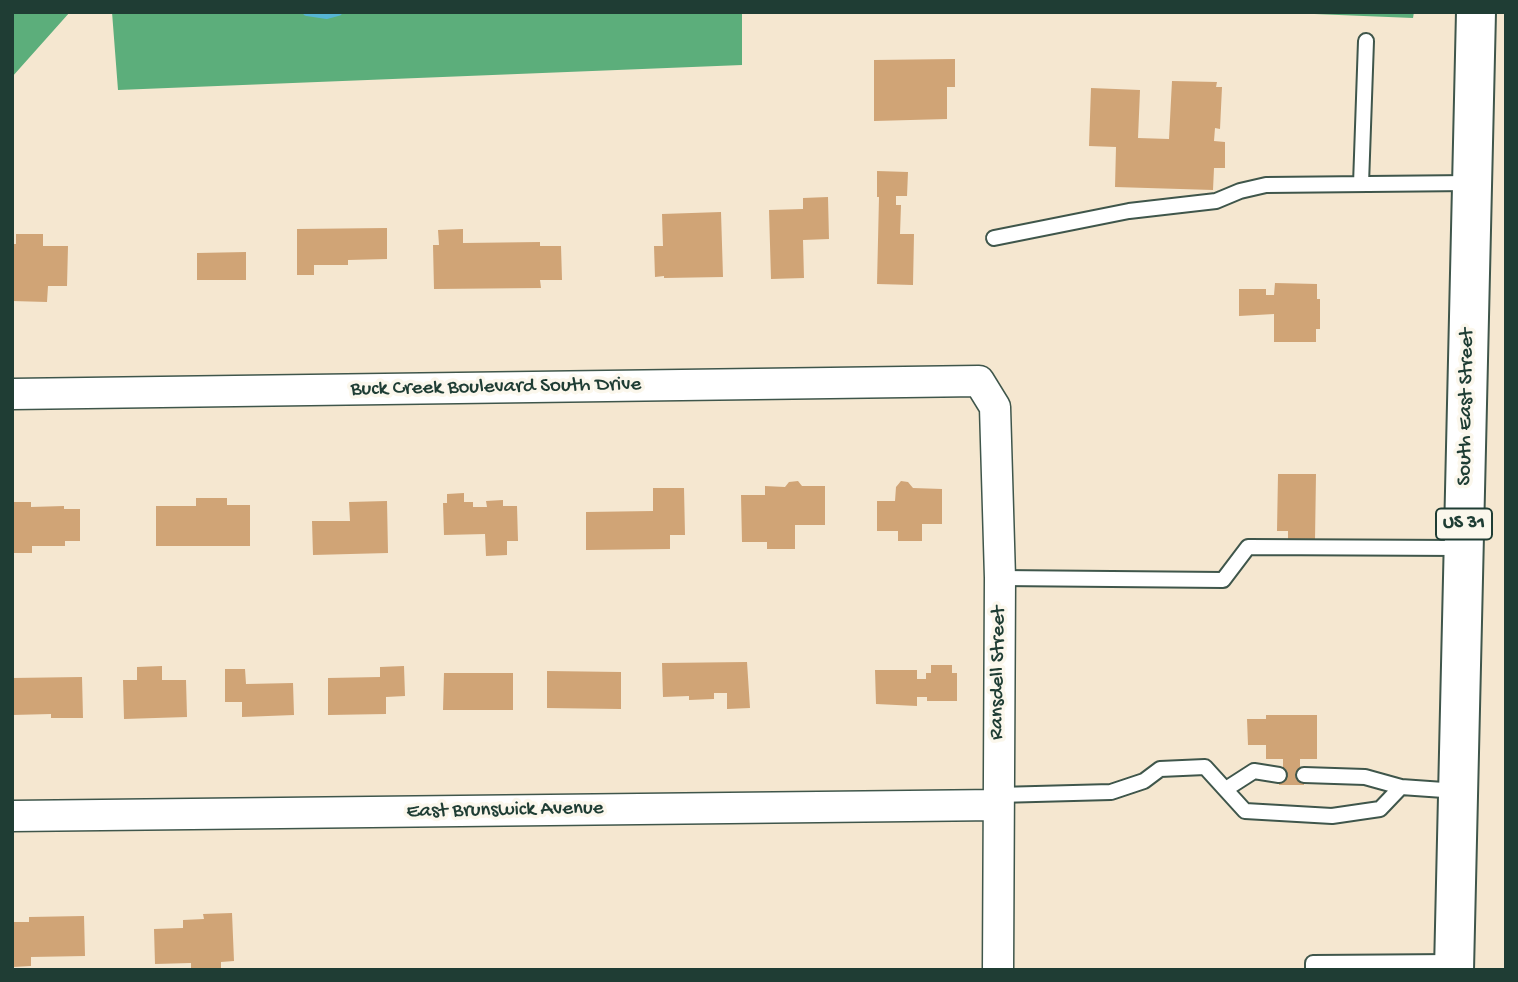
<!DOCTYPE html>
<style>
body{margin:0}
#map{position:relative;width:1518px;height:982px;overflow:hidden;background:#f5e7d0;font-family:"Gochi Hand",sans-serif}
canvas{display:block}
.frame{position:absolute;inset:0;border:14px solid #1f3d34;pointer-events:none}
</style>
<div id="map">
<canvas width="1518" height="982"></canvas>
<div class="frame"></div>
</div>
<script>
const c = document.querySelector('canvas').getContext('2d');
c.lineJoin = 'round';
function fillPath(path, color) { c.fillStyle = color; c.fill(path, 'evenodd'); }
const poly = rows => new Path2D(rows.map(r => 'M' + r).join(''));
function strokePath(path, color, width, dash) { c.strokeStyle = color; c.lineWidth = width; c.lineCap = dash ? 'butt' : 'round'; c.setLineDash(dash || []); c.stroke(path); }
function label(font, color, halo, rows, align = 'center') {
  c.font = font + ' "Gochi Hand",sans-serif'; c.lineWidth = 7; c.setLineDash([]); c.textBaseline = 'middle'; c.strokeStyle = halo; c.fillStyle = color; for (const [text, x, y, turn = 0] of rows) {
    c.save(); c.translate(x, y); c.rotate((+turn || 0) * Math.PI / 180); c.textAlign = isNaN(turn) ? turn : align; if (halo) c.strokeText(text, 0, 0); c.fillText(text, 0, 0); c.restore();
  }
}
const forest = poly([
 [12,12,70,12,12,77],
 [112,12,742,12,742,65,118,90],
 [1265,12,1414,12,1413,18]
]);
const stream = poly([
 [307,12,327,15,338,12]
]);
const building = poly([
 [955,59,955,87,947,87,947,119,874,121,874,60],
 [1172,81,1217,82,1216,87,1222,87,1220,129,1215,128,1214,141,1225,142,1225,168,1214,168,1213,190,1115,187,1116,147,1089,146,1091,88,1140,90,1138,138,1169,139],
 [877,171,908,172,907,196,896,196,896,205,901,205,900,234,914,234,913,285,877,284,879,197,877,197],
 [828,197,829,239,803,240,804,278,771,279,769,210,803,209,803,198],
 [721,212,723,277,664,278,664,276,655,277,654,246,663,246,662,214],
 [387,228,387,259,348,260,348,265,314,265,314,275,297,275,297,229],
 [463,229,463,243,540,242,540,246,561,246,562,280,540,280,541,288,434,289,433,245,439,245,438,230],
 [16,234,43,234,43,246,68,246,67,286,48,286,47,302,12,301,12,244,16,244],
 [246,252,246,280,197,280,197,253],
 [1275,283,1317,284,1317,299,1320,299,1320,329,1316,329,1316,342,1274,342,1274,314,1239,316,1239,289,1266,289,1266,295,1274,295],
 [1278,474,1316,474,1315,540,1288,539,1288,531,1277,531],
 [798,481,802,486,825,486,825,525,795,525,795,549,767,549,767,542,742,542,741,495,765,495,765,486,785,487,789,482],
 [901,481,908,482,913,488,942,489,942,524,922,524,922,541,898,541,898,531,877,531,877,501,895,501,896,487],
 [653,488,684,488,685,535,670,535,670,549,586,550,586,512,653,511],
 [464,493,464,502,473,502,473,507,487,507,486,501,503,500,503,506,517,506,518,541,507,541,507,555,486,556,485,534,444,535,443,503,447,503,447,494],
 [196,498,227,498,227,505,250,505,250,546,156,546,156,506,196,506],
 [387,501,388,553,313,555,312,521,350,521,349,502],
 [12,502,31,502,31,507,64,506,64,509,80,509,80,541,65,541,65,546,32,546,32,553,12,553],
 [747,662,750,708,727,709,727,693,714,693,714,699,689,700,689,696,663,697,662,663],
 [931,665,952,665,952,673,957,673,957,701,927,701,927,697,917,697,917,706,876,704,875,670,917,670,917,679,926,679,926,673,931,673],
 [162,666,162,680,186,680,187,717,124,719,123,680,137,680,137,667],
 [404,666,405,696,386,697,386,714,328,715,328,678,380,677,380,667],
 [225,669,245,669,246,684,293,683,294,715,242,717,242,702,225,702],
 [547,671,621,672,621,709,547,708],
 [444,673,513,673,513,710,443,710],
 [82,677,83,718,51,718,51,714,12,715,12,678],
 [1266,715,1317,715,1317,759,1300,759,1300,768,1304,768,1304,785,1279,785,1279,768,1283,768,1283,759,1266,759,1266,745,1248,745,1247,719,1266,719],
 [232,913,234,961,221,962,221,970,191,970,191,963,155,964,154,929,183,928,183,920,204,919,203,914],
 [84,916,85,956,31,957,31,966,13,967,12,922,29,922,29,917]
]);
const lane = poly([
 [1361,184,1366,41],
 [994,238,1129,211,1216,201,1240,191,1266,185,1470,183],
 [1000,578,1223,580,1248,547,1461,548],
 [1304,775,1365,777,1401,787,1458,791],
 [1226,789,1254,771,1279,775],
 [998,795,1111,792,1144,781,1160,769,1205,767,1245,811,1332,816,1380,809,1401,787],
 [1313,970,1313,963,1453,962]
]);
const street = poly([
 [12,394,979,381,995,407,1000,578,998,970],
 [12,816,998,805]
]);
const primary = poly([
 [1454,970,1476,12]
]);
const shields = [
 [1464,524,56]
];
const shieldNames = [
 ["US 31",1464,524]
];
const streetNames = [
 ["Buck Creek Boulevard South Drive",496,388,-1],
 ["South East Street",1467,407,-89],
 ["Ransdell Street",999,673,-89],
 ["East Brunswick Avenue",505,811,-1]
];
fillPath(forest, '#5cae7b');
strokePath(stream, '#56b5d4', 8);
fillPath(building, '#d0a476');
strokePath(lane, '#3f564b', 18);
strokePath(street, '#3f564b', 33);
strokePath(primary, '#3f564b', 42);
strokePath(lane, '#fff', 14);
strokePath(street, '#fff', 30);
strokePath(primary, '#fff', 38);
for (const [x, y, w] of shields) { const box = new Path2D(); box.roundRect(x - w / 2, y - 15.5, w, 31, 5); c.fillStyle = '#fbf7ec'; c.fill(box); strokePath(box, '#1f3d34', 2); }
label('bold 19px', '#1f3d34', null, shieldNames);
label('21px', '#1f3d34', '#fbf7ec', streetNames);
</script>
